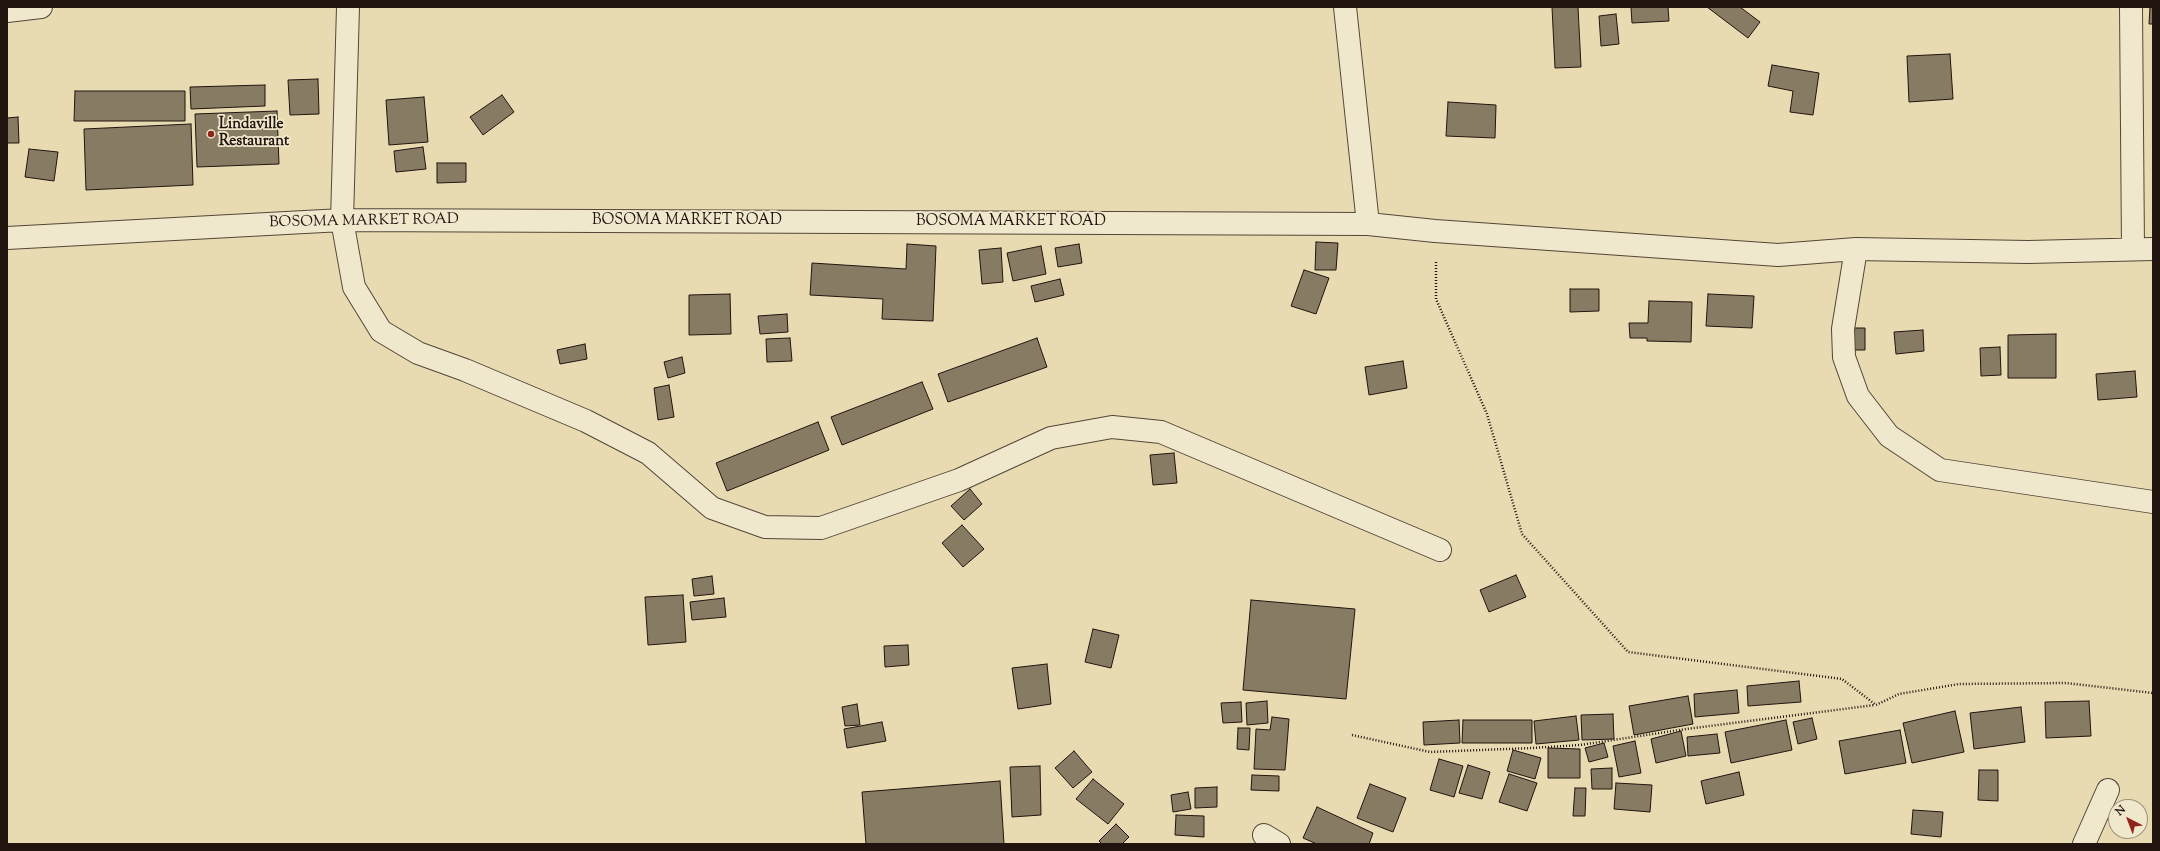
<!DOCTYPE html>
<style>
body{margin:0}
#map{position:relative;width:2160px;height:851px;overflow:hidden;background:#e8dbb2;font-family:"Sorts Mill Goudy",serif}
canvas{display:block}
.frame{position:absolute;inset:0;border:8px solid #21140f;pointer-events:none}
.north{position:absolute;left:2108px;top:799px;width:40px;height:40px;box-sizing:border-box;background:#f0e8cd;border:1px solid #9d9381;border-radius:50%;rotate:318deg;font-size:11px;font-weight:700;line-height:16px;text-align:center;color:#21140f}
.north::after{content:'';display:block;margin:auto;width:14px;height:18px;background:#8f2418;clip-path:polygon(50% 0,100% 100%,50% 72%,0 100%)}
</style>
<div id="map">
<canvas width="2160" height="851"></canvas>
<div class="frame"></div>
<div class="north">N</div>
</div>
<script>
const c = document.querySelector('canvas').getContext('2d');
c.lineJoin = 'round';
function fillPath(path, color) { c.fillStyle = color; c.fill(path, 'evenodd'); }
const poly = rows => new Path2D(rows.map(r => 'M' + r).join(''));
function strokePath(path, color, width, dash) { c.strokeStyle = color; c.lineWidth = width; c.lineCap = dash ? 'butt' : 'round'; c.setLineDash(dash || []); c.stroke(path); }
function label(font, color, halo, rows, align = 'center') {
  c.font = font + ' "Sorts Mill Goudy",serif'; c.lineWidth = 3.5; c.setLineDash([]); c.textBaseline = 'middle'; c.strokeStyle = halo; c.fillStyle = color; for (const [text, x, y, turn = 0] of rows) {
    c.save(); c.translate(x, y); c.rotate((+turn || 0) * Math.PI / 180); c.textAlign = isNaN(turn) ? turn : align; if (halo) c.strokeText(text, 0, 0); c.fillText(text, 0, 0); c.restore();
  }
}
const building = poly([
 [1552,7,1578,7,1581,67,1555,68,1552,7],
 [1631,7,1668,7,1669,21,1632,23,1631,7],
 [1707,7,1740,7,1760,22,1748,38,1707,7],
 [2150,7,2153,7,2153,24,2149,24,2150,7],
 [1616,14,1619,44,1601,46,1599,16,1616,14],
 [1950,54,1953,99,1909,102,1907,56,1950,54],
 [1772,65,1819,73,1813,115,1790,112,1793,91,1768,86,1772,65],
 [318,79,319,114,290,115,288,80,318,79],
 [265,85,265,106,191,109,190,87,265,85],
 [75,91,185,91,185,121,74,121,75,91],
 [502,95,514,112,483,135,470,117,502,95],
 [424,97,428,142,389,145,386,100,424,97],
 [1448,102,1496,105,1495,138,1446,136,1448,102],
 [277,111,279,164,197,167,195,114,277,111],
 [18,117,19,143,7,143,7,118,18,117],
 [191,124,193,185,86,190,84,129,191,124],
 [423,147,426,169,396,172,394,151,423,147],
 [29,149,58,152,54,181,25,177,29,149],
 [437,163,466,163,466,182,437,183,437,163],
 [1316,242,1338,243,1336,270,1315,270,1316,242],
 [907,244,936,246,933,321,882,319,883,299,810,295,812,263,906,269,907,244],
 [1079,244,1082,263,1058,267,1055,248,1079,244],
 [1041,246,1046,274,1013,281,1007,253,1041,246],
 [1001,248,1003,282,982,284,979,250,1001,248],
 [1304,270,1329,278,1316,314,1291,306,1304,270],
 [1060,279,1064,295,1035,302,1031,286,1060,279],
 [1570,289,1599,289,1599,311,1570,312,1570,289],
 [730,294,731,334,689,335,689,295,730,294],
 [1708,294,1754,296,1752,328,1706,326,1708,294],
 [1649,301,1692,302,1691,342,1647,341,1647,338,1630,338,1629,323,1648,323,1649,301],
 [787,314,788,332,760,334,758,316,787,314],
 [1846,328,1865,328,1865,350,1846,350,1846,328],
 [1923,330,1924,351,1896,354,1894,332,1923,330],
 [2056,334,2056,378,2008,378,2008,335,2056,334],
 [790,338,792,361,767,362,766,339,790,338],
 [1037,338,1047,367,948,402,938,374,1037,338],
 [585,344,587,359,560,364,557,350,585,344],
 [2000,347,2001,375,1981,376,1980,348,2000,347],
 [682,357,685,373,668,378,664,362,682,357],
 [1403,361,1407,388,1369,395,1365,367,1403,361],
 [2135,371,2137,397,2098,400,2096,374,2135,371],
 [922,382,933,409,842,445,831,417,922,382],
 [669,385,674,417,658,420,654,388,669,385],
 [818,422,829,450,727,491,716,463,818,422],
 [1174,453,1177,483,1153,485,1150,455,1174,453],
 [970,489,982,504,964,520,951,506,970,489],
 [962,525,984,549,963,567,942,543,962,525],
 [1516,575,1526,597,1489,612,1480,590,1516,575],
 [712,576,714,594,694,596,692,579,712,576],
 [683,595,686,642,648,645,645,597,683,595],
 [724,598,726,617,692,620,690,602,724,598],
 [1251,600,1355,609,1346,699,1243,690,1251,600],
 [1093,629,1119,635,1111,668,1085,662,1093,629],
 [908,645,909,665,885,667,884,646,908,645],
 [1047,664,1051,704,1018,709,1012,668,1047,664],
 [1799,681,1801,702,1748,706,1747,686,1799,681],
 [1737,690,1739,713,1695,717,1694,694,1737,690],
 [1688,696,1693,724,1634,735,1629,706,1688,696],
 [1267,701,1268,723,1247,725,1246,703,1267,701],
 [2089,701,2091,736,2046,738,2045,702,2089,701],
 [1241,702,1242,722,1223,723,1221,703,1241,702],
 [857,704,860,725,845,726,842,707,857,704],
 [2021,707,2025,742,1974,749,1970,713,2021,707],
 [1955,711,1964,752,1912,763,1903,723,1955,711],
 [1613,714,1614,739,1582,740,1581,715,1613,714],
 [1576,716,1579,740,1536,744,1534,721,1576,716],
 [1272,717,1289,719,1285,770,1254,769,1256,729,1270,730,1272,717],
 [1812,718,1817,739,1798,744,1793,722,1812,718],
 [1459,720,1460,743,1424,745,1423,722,1459,720],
 [1463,720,1532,720,1532,743,1462,743,1463,720],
 [1786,720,1792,750,1731,763,1725,732,1786,720],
 [882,722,886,741,847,748,844,729,882,722],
 [1238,728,1250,728,1249,750,1237,749,1238,728],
 [1900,730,1906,763,1845,774,1839,741,1900,730],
 [1681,731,1686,756,1656,763,1651,739,1681,731],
 [1717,734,1720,753,1688,756,1687,737,1717,734],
 [1635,741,1641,773,1619,777,1613,746,1635,741],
 [1604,743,1608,757,1589,762,1585,748,1604,743],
 [1548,748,1580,749,1580,778,1548,778,1548,748],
 [1513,750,1541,758,1535,779,1507,771,1513,750],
 [1074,751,1092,772,1073,788,1055,768,1074,751],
 [1439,759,1463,766,1454,797,1430,790,1439,759],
 [1468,765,1490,772,1482,799,1459,793,1468,765],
 [1040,766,1041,815,1012,817,1010,767,1040,766],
 [1612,768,1612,789,1592,789,1591,769,1612,768],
 [1979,770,1998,770,1998,801,1978,800,1979,770],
 [1739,772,1744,795,1706,804,1701,781,1739,772],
 [1509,774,1537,783,1527,811,1499,802,1509,774],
 [1252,775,1279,776,1279,791,1251,790,1252,775],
 [1093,779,1124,804,1108,824,1076,799,1093,779],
 [1000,781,1004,844,866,844,862,792,1000,781],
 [1616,783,1652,785,1650,812,1614,809,1616,783],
 [1370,784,1406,798,1393,832,1357,818,1370,784],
 [1217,787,1217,807,1195,808,1195,788,1217,787],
 [1575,788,1586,788,1585,816,1573,816,1575,788],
 [1188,792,1191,809,1173,812,1171,795,1188,792],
 [1317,807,1373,833,1369,844,1317,844,1303,838,1317,807],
 [1913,810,1943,812,1941,837,1911,834,1913,810],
 [1176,815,1204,816,1204,837,1175,835,1176,815],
 [1116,824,1129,837,1122,844,1102,844,1099,841,1116,824]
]);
const path = poly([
 [1436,262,1436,299,1487,414,1522,534,1628,652,1842,679,1876,705,1899,694,1959,684,2066,683,2153,693],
 [1352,735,1430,752,1532,748,1580,745,1686,729,1875,705]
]);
const minor = poly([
 [348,7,342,220,354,287,381,331,418,353,465,370,586,421,648,453,712,508,765,527,821,528,959,480,1051,438,1112,427,1161,432,1440,550],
 [1345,7,1368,224],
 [2131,7,2133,249],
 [7,11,41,7],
 [7,238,342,220,1368,224,1435,231,1778,255,1856,249,2028,252,2153,249],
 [1856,249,1843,329,1844,357,1858,396,1889,436,1940,470,2153,502],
 [1264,835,1279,844],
 [2084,844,2108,790]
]);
const markers = [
 [211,134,4,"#8f2418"]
];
const poiNames = [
 ["Lindaville",219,125],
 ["Restaurant",219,142]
];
const streetNames = [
 ["BOSOMA MARKET ROAD",687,221],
 ["BOSOMA MARKET ROAD",364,222,-1],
 ["BOSOMA MARKET ROAD",1011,222]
];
fillPath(building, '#887b64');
strokePath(building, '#21140f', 1);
strokePath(minor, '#534638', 24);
strokePath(path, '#21140f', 2.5, [1, 2]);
strokePath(minor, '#f0e8cd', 22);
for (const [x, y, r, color] of markers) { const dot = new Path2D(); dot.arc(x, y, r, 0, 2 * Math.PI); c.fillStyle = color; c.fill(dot); strokePath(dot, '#f0e8cd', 1.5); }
label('bold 15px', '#21140f', '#f0e8cd', poiNames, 'left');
label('15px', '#21140f', '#f0e8cd', streetNames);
</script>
